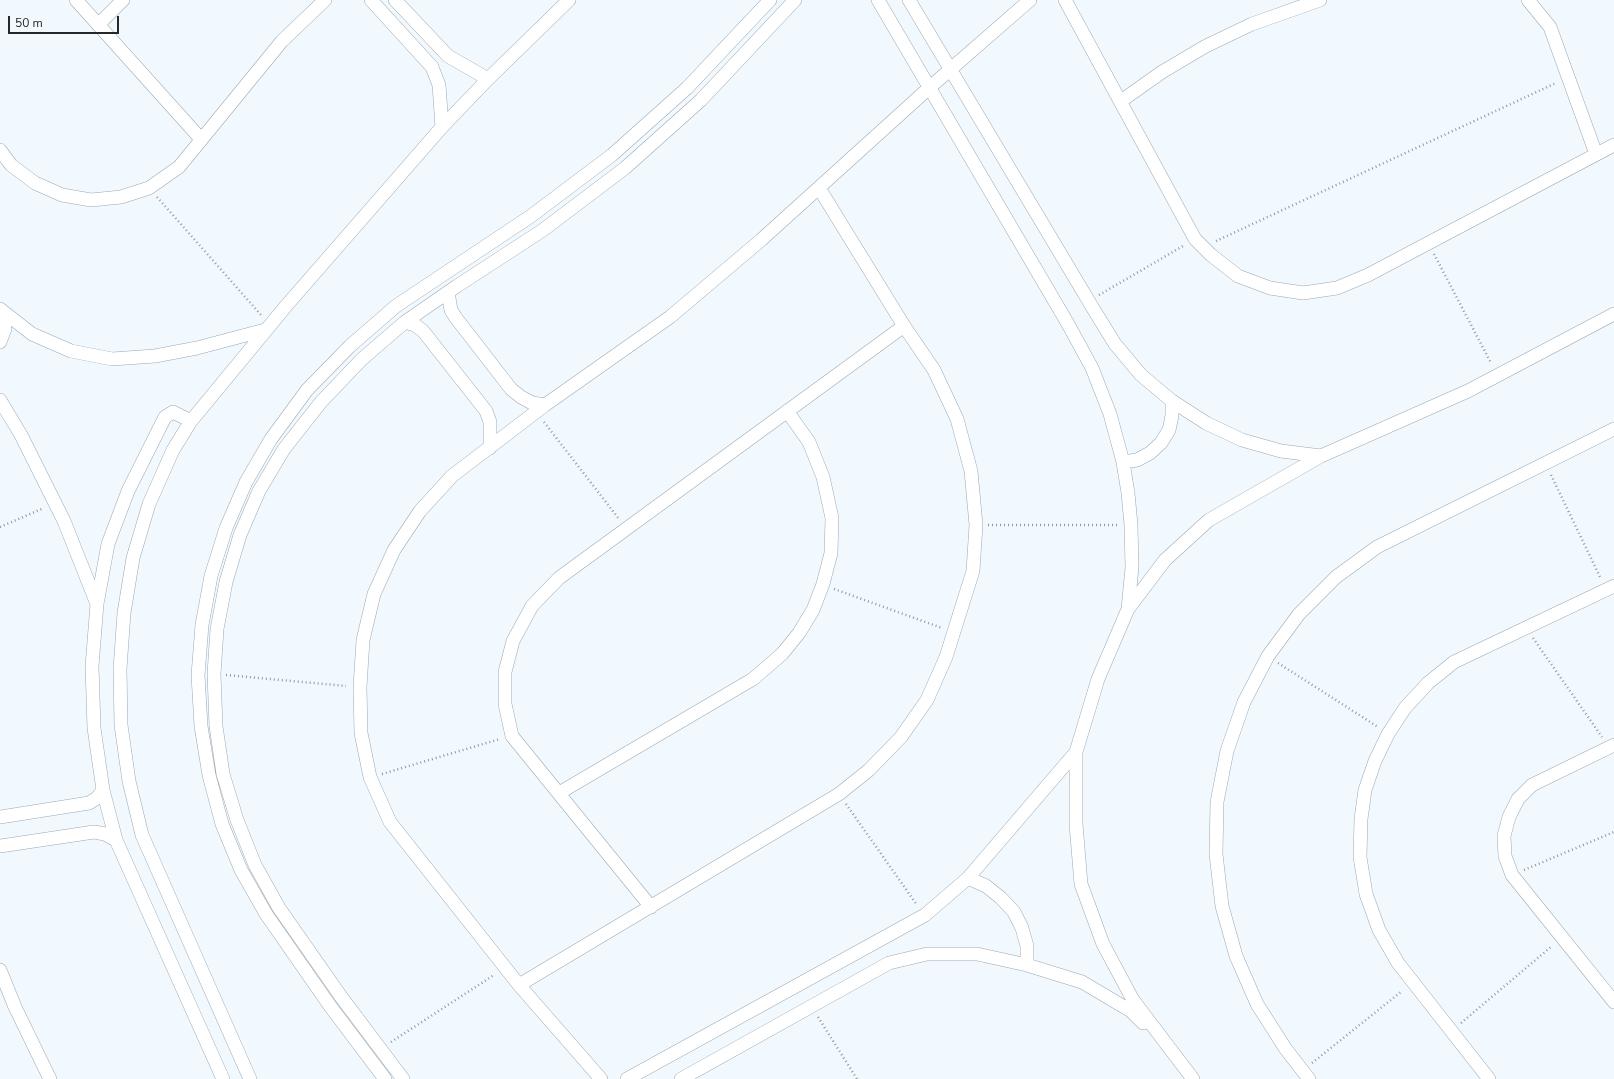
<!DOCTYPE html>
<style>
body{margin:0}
#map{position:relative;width:1614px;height:1079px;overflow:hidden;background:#f1f9ff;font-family:"Nunito Sans",sans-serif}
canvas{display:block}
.scale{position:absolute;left:8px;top:16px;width:111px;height:18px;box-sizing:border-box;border:2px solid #24282b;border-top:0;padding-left:5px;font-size:12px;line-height:14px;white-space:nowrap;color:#24282b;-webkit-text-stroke:3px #f1f9ff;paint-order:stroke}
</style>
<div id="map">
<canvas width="1614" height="1079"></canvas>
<div class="scale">50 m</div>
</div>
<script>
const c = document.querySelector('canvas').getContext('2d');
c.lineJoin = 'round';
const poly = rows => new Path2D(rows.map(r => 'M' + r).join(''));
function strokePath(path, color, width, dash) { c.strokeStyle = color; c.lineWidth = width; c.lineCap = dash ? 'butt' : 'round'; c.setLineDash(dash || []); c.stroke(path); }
const path = poly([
 [157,197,261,315],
 [1216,241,1556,83],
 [1434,254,1491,363],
 [1099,295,1183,246],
 [544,422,619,519],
 [1551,475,1601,579],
 [988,525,1117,525],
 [0,527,44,508],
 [834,589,942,628],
 [1533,638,1602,737],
 [1278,663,1378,727],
 [226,675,346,686],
 [382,774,500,739],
 [846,804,917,905],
 [1524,870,1614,832],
 [818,1017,857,1079],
 [1461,1023,1552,946],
 [391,1042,494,975],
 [1312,1063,1402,991]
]);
const street = poly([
 [76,0,200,138],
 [371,0,432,67,439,85,442,127],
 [395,0,448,56,488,79],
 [878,0,1068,324,1092,368,1110,414,1123,462,1128,493,1131,525,1132,567,1128,609],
 [909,0,1094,310,1115,344,1141,375,1172,401,1206,423,1242,440,1281,451,1321,456],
 [1065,0,1195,239,1211,255,1238,276,1270,288,1303,293,1337,288,1368,275,1614,145],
 [1528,0,1550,27,1596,154],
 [98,25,123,0],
 [1121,101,1162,72,1206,46,1252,24,1320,0],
 [0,150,11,165,35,183,62,195,91,200,121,197,149,188,179,167,282,41,325,0],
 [448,292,451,310,456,318,511,389,521,397,532,403,545,405],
 [0,309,32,334,71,351,112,359,155,356,197,348,265,330],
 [0,311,5,329,0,342],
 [405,322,415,325,423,331,486,411,490,422,490,448],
 [0,400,21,435,64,521,97,604],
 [191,421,173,412,165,417,128,491,108,544,97,604,92,666,94,728,103,790,116,840,223,1079],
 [1123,462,1137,460,1150,453,1161,443,1169,430,1172,416,1172,401],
 [1614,745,1532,785,1518,799,1509,817,1504,836,1505,856,1512,875,1614,1002],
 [559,793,753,679,782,654,799,633,813,610,823,584,831,553,832,518,823,477,809,442,787,411],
 [0,817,89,803,97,798,103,790],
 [0,846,94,832,105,834,116,840],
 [968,878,986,886,1001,898,1014,912,1022,928,1027,946,1027,965],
 [651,907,512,736,505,704,505,672,513,641,532,606,559,578,904,326],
 [0,970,15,1007,50,1079],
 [519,985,839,794,869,770,901,737,927,700,946,657,973,571,976,525,971,471,957,419,934,370,904,326,819,188],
 [250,1079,142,835,129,781,121,725,120,669,124,613,133,558,149,504,173,450,191,421,286,306,442,127,488,79,569,0],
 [385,1079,330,1006,266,914,241,870,222,824,209,775,201,726,198,675,202,625,211,576,226,528,246,482,271,439,307,390,350,346,396,306,531,216,612,155,687,88,770,0],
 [403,1079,342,998,279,908,255,865,237,820,223,774,216,726,214,674,217,629,226,582,240,535,259,491,284,449,321,402,362,359,405,322,457,286,543,230,625,168,701,100,795,0],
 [601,1079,519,985,390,822,370,777,361,733,360,687,363,640,374,594,394,550,420,511,452,476,545,405,670,317,761,240,929,88,1030,0],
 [627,1079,925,915,968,878,1076,752],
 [681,1079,889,963,927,954,977,954,1027,965,1082,982,1131,1011,1143,1023],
 [1193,1079,1133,1000,1103,944,1081,884,1076,824,1076,752,1098,679,1128,609,1165,560,1209,520,1321,456,1468,391,1614,314],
 [1309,1079,1285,1048,1257,1004,1236,956,1222,906,1216,854,1217,802,1227,751,1244,702,1268,656,1299,614,1336,577,1377,547,1614,429],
 [1489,1079,1398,963,1379,930,1366,894,1360,857,1361,819,1365,790,1375,761,1388,734,1405,708,1428,683,1454,662,1614,586]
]);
strokePath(street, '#9ea7ae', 14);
strokePath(path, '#92989d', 2.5, [1, 3]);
strokePath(street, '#fff', 13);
</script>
